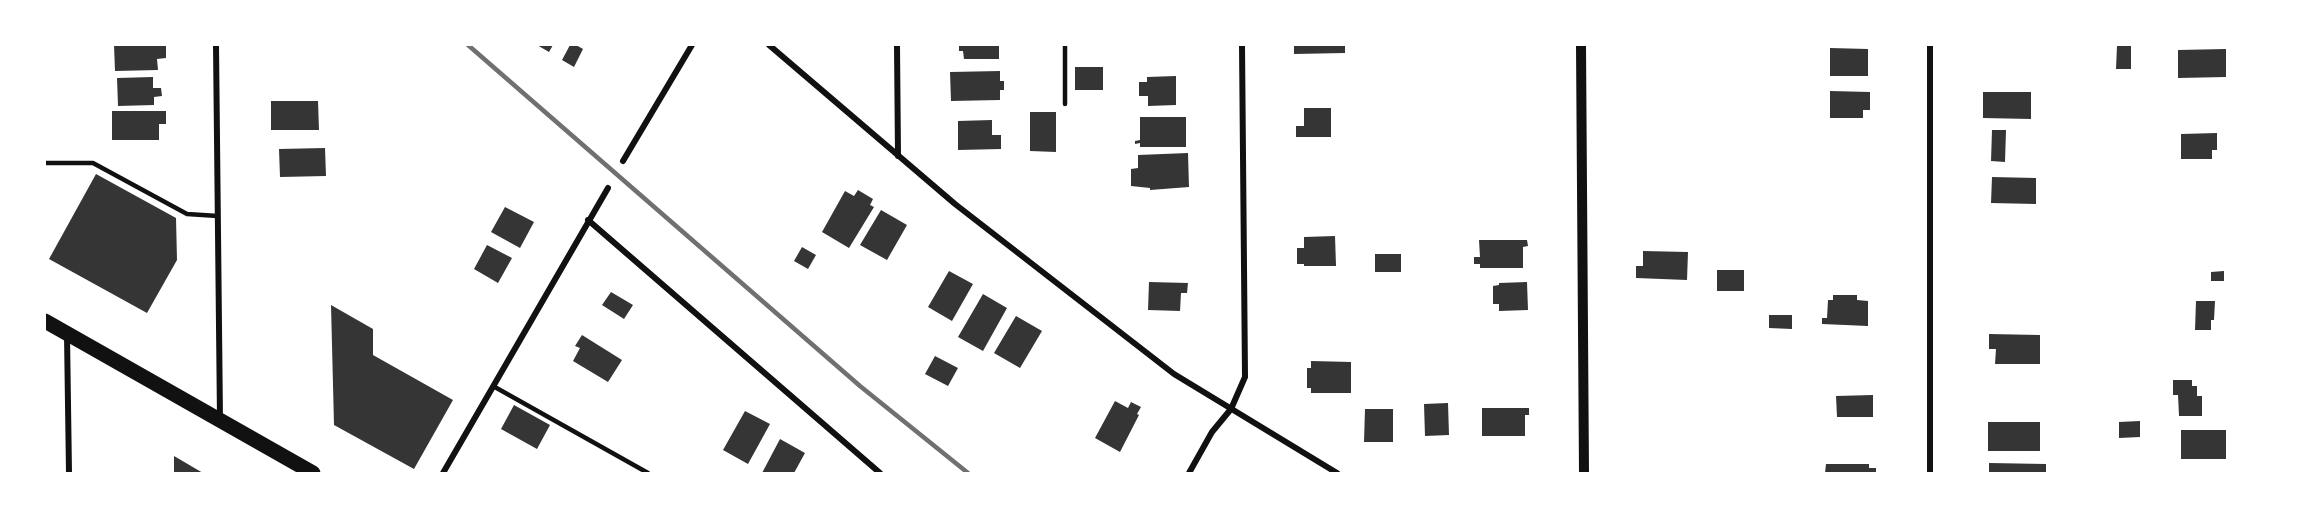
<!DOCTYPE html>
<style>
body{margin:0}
#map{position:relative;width:2315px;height:518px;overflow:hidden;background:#fff;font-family:"Noto Sans",sans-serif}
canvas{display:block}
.frame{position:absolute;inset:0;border:46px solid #fff;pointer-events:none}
</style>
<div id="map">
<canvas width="2315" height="518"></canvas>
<div class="frame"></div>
</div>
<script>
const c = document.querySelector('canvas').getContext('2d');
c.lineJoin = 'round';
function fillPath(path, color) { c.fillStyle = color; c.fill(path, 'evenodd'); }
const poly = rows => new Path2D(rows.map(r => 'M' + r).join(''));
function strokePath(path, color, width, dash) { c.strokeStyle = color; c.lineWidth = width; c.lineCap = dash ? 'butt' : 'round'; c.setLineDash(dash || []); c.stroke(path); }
const building = poly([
 [114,45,166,45,166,58,157,59,158,70,115,71],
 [537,45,553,45,549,52],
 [570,45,576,45,583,49,574,67,562,60],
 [959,45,999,45,999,59,964,59,963,51,959,51],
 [1294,45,1345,45,1345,53,1294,54],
 [2131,45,2131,69,2116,69,2117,46],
 [1830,48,1868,49,1868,76,1830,76],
 [2226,49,2226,77,2178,78,2178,50],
 [1075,67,1103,67,1103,90,1075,90],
 [1000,71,1000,81,1004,81,1004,90,1000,90,1000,100,951,101,950,72],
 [1176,76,1176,105,1148,106,1148,96,1139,96,1139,82,1147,82,1147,77],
 [153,77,153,88,161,88,162,96,154,97,154,105,118,106,117,78],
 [1830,91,1870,92,1870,110,1863,110,1863,118,1830,118],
 [1983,92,2031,92,2031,119,1983,118],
 [271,101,318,101,319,130,271,130],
 [1304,108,1331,108,1331,137,1296,137,1296,126,1304,126],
 [112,111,166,111,166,124,159,124,159,140,112,140],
 [1030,112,1056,112,1056,152,1030,151],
 [1140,117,1186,117,1186,147,1140,147,1140,143,1135,144,1135,141,1140,140],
 [992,120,992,135,1001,135,1001,149,958,150,958,121],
 [1992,130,2006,130,2005,162,1991,161],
 [2217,133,2217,150,2212,150,2212,159,2181,159,2181,134],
 [325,148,326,176,280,177,279,149],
 [1188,153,1189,187,1150,190,1150,188,1131,186,1131,169,1138,168,1138,155],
 [96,174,176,218,177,260,147,313,49,259],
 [1992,177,2036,178,2036,204,1991,203],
 [858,190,873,199,870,205,874,207,849,248,822,232,845,191,854,196],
 [505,207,534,222,520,248,491,232],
 [881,210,907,225,887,260,860,245],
 [1335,236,1336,266,1304,266,1304,264,1297,264,1297,248,1304,248,1304,237],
 [1479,240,1527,240,1528,246,1523,247,1523,268,1480,268,1480,264,1474,264,1474,257,1480,257],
 [487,245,512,258,498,283,474,269],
 [802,247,816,255,808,269,794,261],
 [1643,251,1688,252,1687,280,1636,278,1636,266,1643,266],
 [1375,254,1401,254,1401,272,1375,272],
 [1717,270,1744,270,1744,291,1717,291],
 [949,271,973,284,952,321,928,307],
 [2224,271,2224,281,2211,281,2211,272],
 [1149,282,1188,283,1187,293,1181,293,1180,311,1148,310],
 [1527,282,1528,310,1499,311,1499,304,1493,304,1493,286,1499,285,1499,283],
 [611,292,633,305,624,319,602,305],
 [983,294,1007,308,983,351,958,337],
 [1833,295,1857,295,1857,300,1868,301,1868,326,1822,324,1822,318,1827,318,1828,300,1833,300],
 [2196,301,2215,301,2214,320,2211,320,2211,330,2195,330],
 [331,305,373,329,373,355,453,400,414,469,334,425],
 [1769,315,1792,315,1792,329,1769,328],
 [1016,316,1042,331,1020,368,994,353],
 [1989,334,2040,335,2040,364,1995,364,1996,349,1989,349],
 [582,335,622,360,608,382,573,361,580,348,575,346],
 [935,356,958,368,948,386,925,374],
 [1311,361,1351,362,1351,393,1311,393,1311,388,1307,388,1307,368,1311,368],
 [2173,380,2192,380,2192,386,2197,386,2197,396,2202,396,2202,416,2179,416,2178,395,2173,395],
 [1873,395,1873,417,1837,417,1836,396],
 [1115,401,1128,408,1131,402,1141,407,1137,414,1139,415,1120,452,1095,438],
 [1448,403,1449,435,1425,436,1424,404],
 [514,405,550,425,537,449,501,429],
 [1482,408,1529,408,1529,415,1525,415,1525,436,1482,436],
 [1365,409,1393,409,1393,442,1364,442],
 [745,411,770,424,748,464,723,450],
 [2140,421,2140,437,2119,438,2119,422],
 [1988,422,2040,422,2040,451,1988,451],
 [2181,430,2226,430,2226,459,2181,459],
 [780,439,805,453,794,473,762,473],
 [174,456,203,473,174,473],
 [1989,463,2046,464,2046,473,1989,473],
 [1826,464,1869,464,1869,468,1876,468,1876,473,1825,473]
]);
const service = poly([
 [1065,45,1065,104],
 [45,163,93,163,187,214,218,216],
 [493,386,648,473]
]);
const minor = poly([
 [216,45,220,419],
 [769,45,955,204,1174,374,1337,473],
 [897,45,898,156],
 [1930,45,1930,473],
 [623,161,692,45],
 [588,220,880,473],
 [67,335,69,473],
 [443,473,608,188],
 [1189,473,1212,432,1231,409,1245,377,1242,45]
]);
const tertiary = poly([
 [1581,45,1584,473]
]);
const primary = poly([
 [45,321,313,473]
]);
const rail = poly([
 [468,45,860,386,968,473]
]);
fillPath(building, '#353535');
strokePath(service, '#111', 4.5);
strokePath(minor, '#111', 6);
strokePath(tertiary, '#111', 10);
strokePath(primary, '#111', 15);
strokePath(rail, '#707070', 4.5);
</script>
